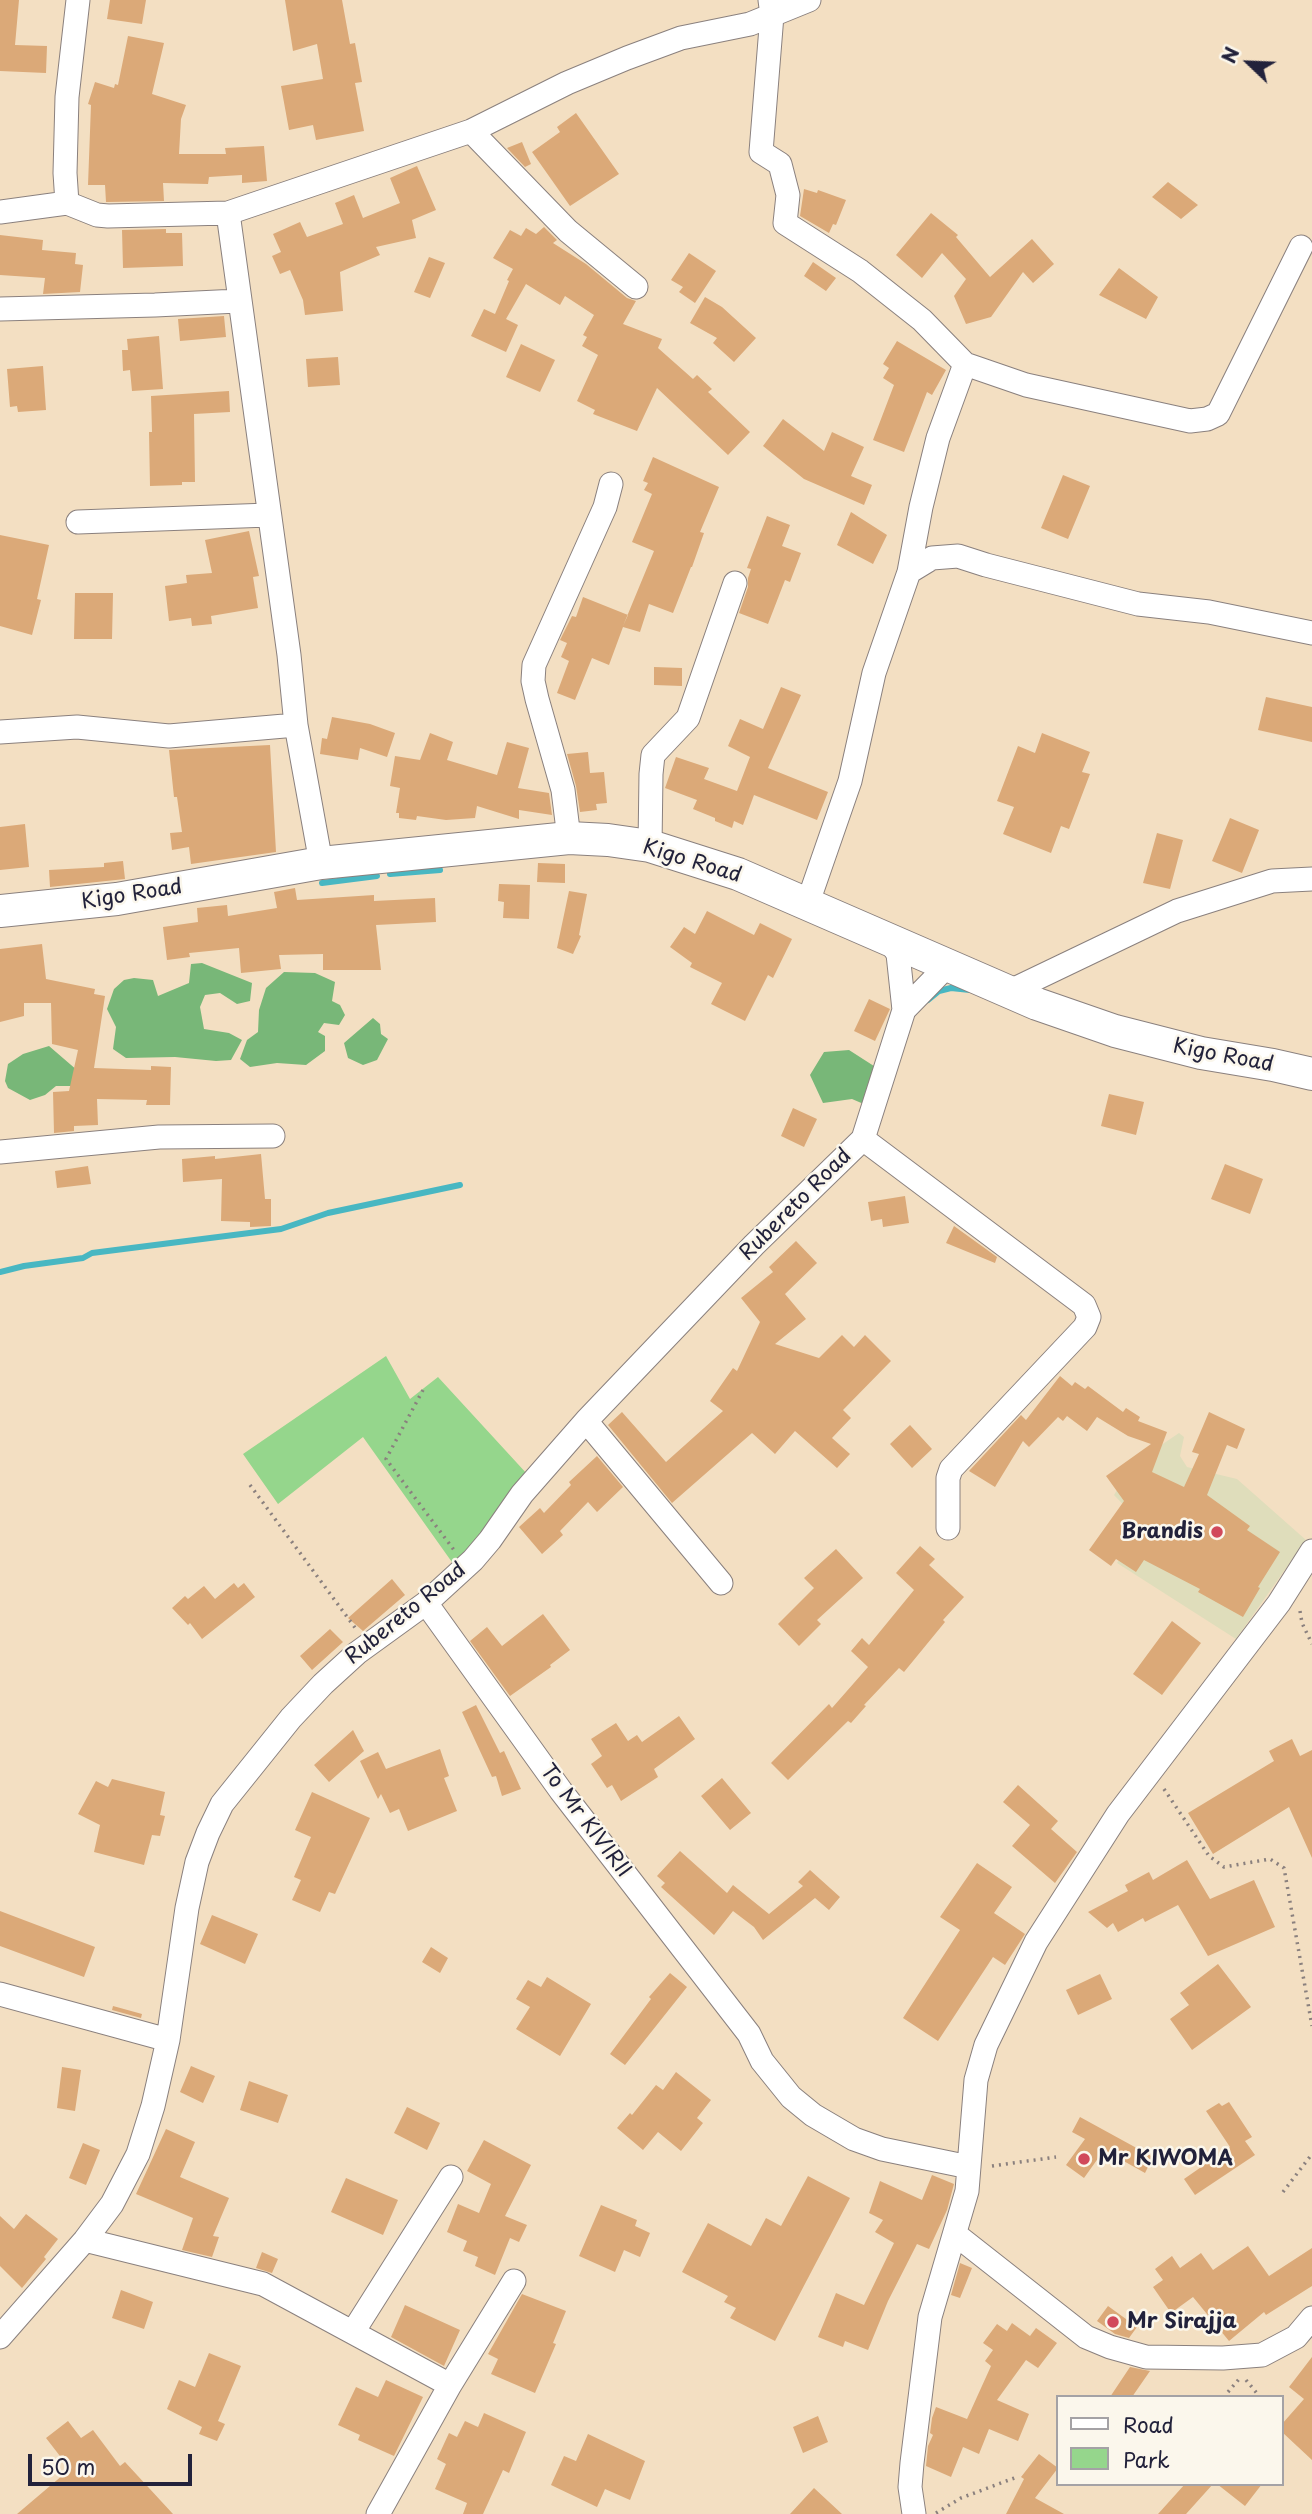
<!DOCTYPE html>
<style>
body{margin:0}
#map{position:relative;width:1312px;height:2514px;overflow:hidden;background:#f3dfc2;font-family:"Playpen Sans",sans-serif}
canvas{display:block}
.legend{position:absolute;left:1056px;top:2395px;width:228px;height:91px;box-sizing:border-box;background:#fbf7ec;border:2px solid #a4a2a5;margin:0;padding:9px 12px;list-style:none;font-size:21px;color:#22223b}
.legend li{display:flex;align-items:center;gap:14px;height:35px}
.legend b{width:35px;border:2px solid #a4a2a5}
.north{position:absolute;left:1214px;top:28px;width:70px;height:70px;-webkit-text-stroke:5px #fbf7ec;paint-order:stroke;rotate:293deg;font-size:19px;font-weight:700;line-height:28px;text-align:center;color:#22223b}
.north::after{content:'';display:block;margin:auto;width:24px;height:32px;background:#22223b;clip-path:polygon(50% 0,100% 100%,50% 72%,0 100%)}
.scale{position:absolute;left:28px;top:2454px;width:164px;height:32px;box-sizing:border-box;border:4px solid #22223b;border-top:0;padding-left:9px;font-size:21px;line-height:24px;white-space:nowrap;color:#22223b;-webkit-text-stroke:5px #fbf7ec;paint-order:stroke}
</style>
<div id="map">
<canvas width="1312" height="2514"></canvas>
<ul class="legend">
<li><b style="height:9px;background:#fff"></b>Road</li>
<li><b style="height:19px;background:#95d68c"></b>Park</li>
</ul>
<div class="north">N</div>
<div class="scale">50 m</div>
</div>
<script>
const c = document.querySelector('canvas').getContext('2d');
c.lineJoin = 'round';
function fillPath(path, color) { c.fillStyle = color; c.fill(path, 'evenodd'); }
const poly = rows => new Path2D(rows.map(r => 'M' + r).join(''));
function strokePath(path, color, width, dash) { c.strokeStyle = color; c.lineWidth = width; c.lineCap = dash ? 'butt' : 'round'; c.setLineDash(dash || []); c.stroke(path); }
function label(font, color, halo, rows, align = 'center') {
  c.font = font + ' "Playpen Sans",sans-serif'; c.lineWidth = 5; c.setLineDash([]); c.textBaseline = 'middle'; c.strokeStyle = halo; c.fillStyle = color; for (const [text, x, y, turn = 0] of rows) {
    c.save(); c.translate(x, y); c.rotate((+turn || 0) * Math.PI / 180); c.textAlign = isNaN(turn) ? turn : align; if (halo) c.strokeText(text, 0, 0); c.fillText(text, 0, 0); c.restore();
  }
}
const built = poly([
 [1179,1433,1184,1437,1180,1456,1187,1467,1237,1479,1306,1540,1236,1639,1117,1563,1142,1524,1114,1495,1132,1465]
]);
const green = poly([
 [386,1356,410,1399,438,1377,528,1475,478,1546,454,1565,363,1437,278,1504,243,1454]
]);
const forest = poly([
 [202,963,252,983,250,1001,237,1004,220,993,205,995,200,1007,204,1029,229,1033,242,1040,231,1060,216,1061,175,1057,126,1058,113,1049,116,1027,107,1009,114,989,124,980,134,978,153,980,158,996,189,983,191,964],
 [284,972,315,973,335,982,332,1001,340,1005,345,1015,339,1025,324,1023,318,1032,325,1036,325,1051,306,1065,277,1063,250,1067,240,1059,247,1040,258,1032,259,1010,266,988],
 [373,1018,380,1024,381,1034,388,1039,377,1060,363,1065,348,1058,344,1043],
 [49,1046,78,1071,81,1086,56,1086,45,1095,30,1100,8,1088,5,1081,8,1064,23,1054],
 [849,1050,877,1068,866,1105,852,1099,823,1103,810,1075,824,1052]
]);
const stream = poly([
 [390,874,440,870],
 [322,883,377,876],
 [928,1000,939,991,951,988,970,990],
 [0,1272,24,1266,83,1258,92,1253,281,1229,328,1213,460,1185]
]);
const building = poly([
 [0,0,19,0,15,45,47,46,46,73,0,71],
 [110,0,146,0,142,24,107,19],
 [285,0,342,0,350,44,355,43,362,82,355,83,364,131,316,140,313,125,289,130,281,86,323,79,317,44,293,51],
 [128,36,164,43,152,94,186,105,181,119,179,154,226,154,225,148,264,146,267,181,242,183,242,175,209,177,208,184,163,183,164,201,108,202,106,202,105,185,88,185,91,105,88,104,95,82,114,88,115,84,118,85],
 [576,113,619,174,570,206,532,152,560,132,557,127],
 [522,142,531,164,525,167,507,148],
 [417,166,436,210,412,220,416,238,376,247,380,255,340,272,343,311,305,315,303,300,290,270,280,274,272,256,281,252,273,234,300,222,307,237,343,224,335,203,354,195,363,218,400,203,390,178],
 [1168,182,1198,205,1181,219,1152,197],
 [804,189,817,193,818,190,846,200,836,225,833,224,829,233,800,216],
 [931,213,958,235,956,237,990,277,1032,239,1054,264,1033,283,1023,272,991,317,966,324,954,296,966,279,942,253,922,278,896,255],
 [544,227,557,240,553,243,586,264,627,298,636,301,623,324,662,339,658,348,693,379,697,375,712,389,708,392,750,432,728,455,657,388,637,431,593,414,595,410,577,401,598,355,582,346,587,337,583,335,594,315,565,296,560,305,526,284,506,319,518,325,506,352,471,336,484,309,495,314,509,281,507,280,513,269,493,258,510,230,521,236,526,228,536,234],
 [166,229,166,233,182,233,183,266,123,268,122,230],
 [0,235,43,240,42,250,76,253,75,264,83,265,80,292,43,294,45,278,0,275],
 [689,253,716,271,695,303,679,292,683,287,671,280],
 [429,257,445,263,430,298,414,292],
 [813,262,836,278,826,291,804,276],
 [1119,268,1158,297,1146,319,1099,295],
 [705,297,722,307,756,338,734,362,713,343,717,338,690,323],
 [224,316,226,337,180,341,178,319],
 [159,336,163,389,132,391,130,370,123,371,122,350,128,350,127,339],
 [897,341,946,370,932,395,927,392,904,452,873,440,894,385,883,378,889,368,883,364],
 [521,344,555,360,540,392,506,377],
 [338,357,340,385,308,387,306,359],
 [43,366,46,410,18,412,17,406,10,407,7,369],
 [229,391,230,412,194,414,195,482,182,482,182,485,150,486,149,432,152,432,151,396],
 [783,419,824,451,832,432,864,447,851,476,872,485,864,505,804,479,763,446],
 [653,457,719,487,700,532,704,533,692,567,691,567,673,613,649,604,640,632,623,627,609,665,592,658,575,700,557,693,569,661,561,657,567,643,560,640,572,616,576,617,583,597,628,615,623,626,654,551,632,542,652,494,644,490,648,483,643,481],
 [1063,475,1090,486,1068,539,1041,528],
 [851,512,887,535,873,564,837,545],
 [767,516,790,525,782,546,801,553,790,582,785,580,768,624,739,613,748,587,748,578,751,569,747,568],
 [249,531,259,576,253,577,258,608,211,616,212,624,192,626,191,618,169,621,165,586,187,583,186,575,212,573,205,540],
 [0,535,49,545,37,599,41,600,32,635,0,626],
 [75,593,113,593,112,639,74,639],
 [654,667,682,668,682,686,654,685],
 [781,687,801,695,768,768,828,792,817,820,754,795,743,825,734,821,732,828,715,821,715,818,693,809,697,800,665,788,676,757,709,768,704,779,737,791,750,757,728,746,740,719,763,729],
 [1266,697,1312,707,1312,742,1258,730],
 [332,717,370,724,395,733,387,757,360,748,358,760,320,754,322,738,327,739],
 [430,733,453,742,447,760,497,775,507,742,529,748,518,788,549,793,552,815,519,810,519,819,477,806,475,818,446,820,417,816,416,820,399,818,399,813,396,813,400,788,390,786,395,756,420,760],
 [1042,733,1090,752,1082,772,1090,774,1069,829,1061,826,1051,853,1003,834,1014,807,997,801,1018,746,1035,753],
 [270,745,276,852,191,864,189,847,172,850,170,833,182,832,177,797,174,797,169,750],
 [588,752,590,773,604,772,607,803,596,804,597,810,580,812,576,786,567,754],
 [1230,818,1259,830,1242,873,1212,861],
 [25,824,29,867,0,870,0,827],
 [1157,833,1183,840,1170,889,1143,883],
 [123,861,125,879,50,887,49,870,104,867,104,863],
 [538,863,565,864,565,883,537,882],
 [499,884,530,885,529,919,503,918,504,902,498,901],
 [295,888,297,900,374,895,374,901,435,898,436,922,376,925,381,970,323,970,323,954,279,955,281,969,241,973,239,948,189,953,190,957,167,960,163,927,198,922,197,908,227,905,228,916,277,908,274,892],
 [569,891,587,894,579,935,581,936,573,954,557,948],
 [707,911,754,935,760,923,792,939,773,978,768,975,745,1021,711,1004,722,983,690,967,692,963,670,947,684,927,695,934],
 [42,944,46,979,95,989,94,994,105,996,94,1068,151,1070,151,1066,171,1067,170,1105,146,1105,147,1100,97,1099,98,1125,74,1126,74,1131,54,1133,53,1092,69,1091,78,1050,52,1044,51,1003,24,1003,24,1016,0,1022,0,949],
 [869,999,890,1009,875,1041,854,1031],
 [1109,1094,1144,1102,1136,1135,1101,1126],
 [793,1108,817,1119,804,1147,781,1136],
 [261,1154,265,1199,271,1199,271,1226,250,1227,250,1222,221,1221,222,1179,183,1182,182,1159,215,1156,215,1159],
 [1225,1164,1263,1179,1250,1214,1211,1199],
 [88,1166,91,1184,57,1188,55,1171],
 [905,1196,909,1223,883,1227,882,1219,871,1221,868,1202],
 [954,1226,997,1257,995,1263,946,1243],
 [796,1241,817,1263,785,1294,806,1319,775,1344,819,1358,842,1335,854,1347,865,1335,891,1361,843,1410,851,1418,832,1438,850,1454,837,1468,795,1431,775,1454,752,1433,672,1503,608,1425,622,1412,666,1462,723,1411,710,1401,733,1368,737,1371,760,1322,741,1298,773,1272,769,1267],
 [1060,1376,1072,1386,1075,1382,1085,1389,1088,1386,1123,1412,1126,1408,1140,1417,1138,1421,1167,1432,1152,1472,1184,1487,1199,1454,1192,1452,1209,1412,1245,1429,1237,1449,1227,1445,1207,1495,1250,1526,1247,1530,1280,1552,1258,1587,1260,1588,1243,1617,1198,1592,1200,1589,1144,1560,1136,1572,1116,1559,1111,1566,1089,1550,1124,1501,1106,1476,1151,1444,1128,1436,1097,1417,1087,1431,1067,1416,1063,1421,1058,1417,1029,1447,1023,1441,995,1487,969,1471,1021,1415,1026,1420],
 [910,1425,932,1449,912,1468,890,1444],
 [597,1456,623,1487,597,1512,588,1502,560,1531,563,1535,542,1554,519,1527,540,1508,544,1513,571,1485,569,1482],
 [920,1546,935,1559,929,1565,964,1597,943,1620,945,1622,904,1672,899,1668,864,1705,866,1706,851,1723,848,1721,788,1780,771,1763,829,1704,832,1708,868,1667,851,1651,862,1638,869,1645,914,1590,896,1573],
 [836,1549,863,1578,817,1620,821,1624,799,1646,778,1624,814,1588,804,1578],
 [392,1579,405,1595,363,1631,348,1618],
 [234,1583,238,1588,244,1583,255,1597,202,1639,190,1623,188,1625,172,1608,185,1596,188,1599,204,1586,215,1599],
 [543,1614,570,1650,550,1665,551,1667,510,1696,470,1641,487,1627,502,1646],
 [1172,1621,1201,1643,1162,1695,1133,1674],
 [330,1629,343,1642,312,1670,300,1656],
 [476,1705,500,1753,504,1751,521,1789,502,1796,496,1776,492,1777,462,1712],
 [679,1716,695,1739,654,1769,658,1777,621,1801,612,1785,607,1788,591,1764,602,1756,591,1739,616,1723,628,1741,637,1735,642,1742],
 [353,1730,364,1751,329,1782,314,1765],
 [1292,1739,1300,1756,1312,1750,1312,1858,1289,1807,1213,1854,1188,1813,1274,1761,1269,1751],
 [440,1749,449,1776,444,1778,457,1811,408,1831,399,1809,390,1813,381,1794,378,1799,360,1761,378,1752,386,1769],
 [722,1778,751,1813,730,1830,701,1796],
 [112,1779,165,1792,160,1815,165,1816,160,1836,152,1835,144,1865,94,1852,100,1825,78,1814,96,1781,108,1787],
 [1018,1785,1058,1821,1051,1829,1077,1852,1055,1883,1012,1846,1030,1825,1003,1802],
 [312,1792,370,1818,335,1894,329,1892,320,1912,292,1900,301,1880,294,1877,311,1837,295,1830],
 [680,1851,727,1893,733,1885,769,1914,803,1886,798,1882,810,1870,840,1897,829,1910,815,1898,763,1940,754,1927,733,1911,714,1935,661,1887,665,1883,657,1876],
 [1187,1860,1210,1899,1254,1880,1275,1927,1208,1956,1178,1905,1145,1922,1143,1918,1118,1932,1113,1923,1107,1928,1088,1912,1128,1891,1125,1885,1149,1872,1153,1880],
 [977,1863,1012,1887,994,1913,1025,1934,1005,1965,993,1957,938,2041,903,2018,960,1930,940,1917],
 [0,1911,95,1947,84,1977,0,1946],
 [212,1915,258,1934,245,1964,200,1944],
 [431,1947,448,1958,440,1973,422,1962],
 [1218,1964,1251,2007,1192,2050,1170,2019,1189,2005,1180,1993],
 [670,1973,687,1987,625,2065,610,2054,651,1999,649,1997],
 [1100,1974,1112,1999,1078,2015,1066,1990],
 [547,1977,591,2004,560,2056,516,2029,530,2007,516,1999,528,1980,541,1987],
 [113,2006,142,2014,141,2018,112,2010],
 [191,2066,215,2076,203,2103,180,2092],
 [62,2067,81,2070,75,2111,57,2108],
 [676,2072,711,2100,697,2118,703,2123,681,2151,658,2132,643,2150,617,2128,630,2113,632,2115,656,2085,663,2090],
 [249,2081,288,2095,278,2123,240,2110],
 [1229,2102,1252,2137,1245,2141,1255,2155,1195,2195,1184,2179,1230,2147,1206,2111,1219,2103,1222,2106],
 [407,2107,440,2123,427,2150,394,2133],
 [1080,2117,1153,2157,1145,2173,1104,2150,1084,2178,1066,2165,1085,2139,1072,2132],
 [166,2129,195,2142,180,2177,229,2198,213,2236,219,2237,212,2257,182,2250,193,2218,136,2194],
 [484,2140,531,2165,505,2216,527,2225,519,2242,510,2238,495,2275,475,2266,478,2257,463,2251,467,2241,447,2232,458,2204,479,2213,491,2184,467,2171],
 [83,2143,100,2150,86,2185,69,2178],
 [932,2175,954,2184,947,2210,929,2249,917,2244,888,2301,868,2350,845,2341,843,2347,818,2337,836,2293,864,2305,894,2243,875,2232,883,2220,869,2213,880,2181,922,2200],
 [808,2176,850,2198,775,2341,730,2318,736,2308,724,2302,728,2296,682,2272,708,2223,751,2246,766,2218,781,2226],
 [346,2178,398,2200,383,2235,331,2212],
 [601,2205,637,2220,635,2226,650,2233,640,2257,624,2250,615,2272,579,2256],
 [26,2214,58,2239,44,2257,46,2259,22,2288,0,2266,0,2216,14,2229],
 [1248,2246,1269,2276,1312,2248,1312,2286,1266,2315,1264,2312,1229,2341,1193,2297,1171,2313,1153,2287,1163,2280,1155,2269,1172,2256,1180,2268,1201,2253,1213,2270],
 [262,2252,278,2259,272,2273,256,2268],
 [960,2263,972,2268,960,2298,951,2295],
 [121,2290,153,2302,144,2329,112,2318],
 [522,2294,566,2311,553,2343,556,2344,535,2393,491,2374,498,2359,488,2354],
 [405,2305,460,2330,444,2366,391,2337],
 [1108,2306,1137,2327,1129,2338,1115,2334,1097,2321],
 [1012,2323,1030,2336,1036,2328,1057,2343,1038,2368,1026,2360,997,2400,1029,2414,1018,2441,989,2429,979,2454,963,2447,951,2477,926,2466,928,2446,933,2435,930,2433,932,2418,936,2407,967,2419,991,2366,985,2361,993,2350,983,2343,997,2324,1007,2331],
 [209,2353,241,2366,218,2421,225,2424,217,2441,199,2434,202,2427,167,2409,179,2380,195,2387],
 [1312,2357,1312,2460,1282,2432,1282,2424,1304,2399,1289,2387],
 [1130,2367,1150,2371,1132,2397,1110,2397],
 [386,2380,423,2397,394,2456,358,2440,360,2435,338,2425,356,2387,378,2397],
 [484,2413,526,2432,509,2473,503,2470,483,2514,463,2514,467,2503,435,2489,446,2464,437,2459,449,2433,457,2437,465,2421,478,2427],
 [818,2416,828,2442,803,2453,793,2427],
 [68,2421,81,2438,93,2430,120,2466,125,2462,173,2514,17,2514,70,2469,46,2438],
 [588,2434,645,2461,630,2500,605,2489,597,2507,551,2485,564,2456,576,2461],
 [1039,2454,1058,2468,1035,2498,1064,2514,1006,2514,1024,2479,1021,2477],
 [1185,2484,1213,2484,1186,2514,1158,2514],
 [1217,2484,1262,2484,1245,2506],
 [814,2488,842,2514,790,2514]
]);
const path = poly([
 [423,1390,386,1459,454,1550],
 [250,1485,356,1629],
 [1300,1611,1302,1623,1312,1644],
 [1164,1789,1209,1856,1224,1867,1270,1859,1284,1868,1312,2026],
 [992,2166,1056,2157],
 [1283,2192,1312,2154],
 [1246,2380,1260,2397],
 [1228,2392,1240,2378],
 [936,2513,961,2498,1017,2477]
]);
const street = poly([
 [770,0,772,15,761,152,780,164,788,195,785,223,860,271,922,320,965,364,1026,385,1190,421,1207,419,1218,414,1301,247],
 [471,131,568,231,636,287],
 [67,203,65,173,67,97,78,0],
 [0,212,67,203,97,215,108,216,228,213,289,655,296,725,321,863],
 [228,213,471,131,567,83,627,58,681,38,750,24,809,0],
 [0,309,155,305,238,301],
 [78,522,269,515],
 [909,572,932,558,958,556,986,565,1138,604,1209,612,1312,633],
 [0,732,77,727,169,736,296,725],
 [569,838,563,790,537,699,533,681,534,665,605,507,611,484],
 [650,846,651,774,653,755,688,718,735,583],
 [807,905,850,781,874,673,909,572,921,507,938,438,965,364],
 [889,940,898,954,904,1010],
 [1008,992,1177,911,1272,881,1312,879],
 [863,1139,1084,1305,1089,1317,1085,1327,951,1469,948,1478,948,1528],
 [0,1152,159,1137,273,1136],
 [586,1421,721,1583],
 [426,1603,561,1791,749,2034,762,2061,791,2097,813,2115,854,2139,882,2149,969,2167],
 [0,1994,168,2040],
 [955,2234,1086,2337,1110,2347,1146,2357,1223,2358,1262,2355,1296,2337,1312,2318],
 [85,2240,263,2284,450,2385],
 [353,2332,451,2177],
 [0,2337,85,2240,112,2204,138,2154,153,2106,168,2040,187,1908,197,1862,208,1833,222,1804,291,1718,323,1684,357,1653,426,1603,473,1560,490,1540,522,1494,586,1421,754,1245,863,1139,904,1010,947,966],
 [378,2514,450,2385,514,2281],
 [914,2514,910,2487,912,2463,930,2317,967,2191,976,2080,986,2045,1036,1942,1118,1814,1279,1603,1312,1551]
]);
const secondary = poly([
 [0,911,117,899,321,863,569,838,608,840,650,846,738,874,1037,1004,1115,1031,1201,1053,1273,1065,1312,1074]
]);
const markers = [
 [1217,1532,7,"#d1495b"],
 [1084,2159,7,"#d1495b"],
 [1113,2322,7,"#d1495b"]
];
const streetNames = [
 ["Kigo Road",692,862,17],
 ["Kigo Road",132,895,-9],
 ["Kigo Road",1223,1056,11],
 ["Rubereto Road",796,1205,-45],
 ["Rubereto Road",406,1614,-39],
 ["To Mr KIVIRII",585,1821,53]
];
const poiNames = [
 ["Brandis",1203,1532,"right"],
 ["Mr KIWOMA",1098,2159],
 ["Mr Sirajja",1127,2322]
];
fillPath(built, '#dfddbb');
fillPath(green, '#95d68c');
fillPath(forest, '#78b778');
strokePath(stream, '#48b7c2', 6);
fillPath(building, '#dba978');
strokePath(street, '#8a807e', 25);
strokePath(secondary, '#8a807e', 34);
strokePath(path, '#8a807e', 3.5, [2, 5]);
strokePath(street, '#fff', 23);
strokePath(secondary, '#fff', 32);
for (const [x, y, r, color] of markers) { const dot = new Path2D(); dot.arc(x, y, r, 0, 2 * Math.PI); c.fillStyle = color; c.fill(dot); strokePath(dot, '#fbf7ec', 2.5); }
label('21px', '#22223b', '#fbf7ec', streetNames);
label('bold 21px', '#22223b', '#fbf7ec', poiNames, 'left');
</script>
